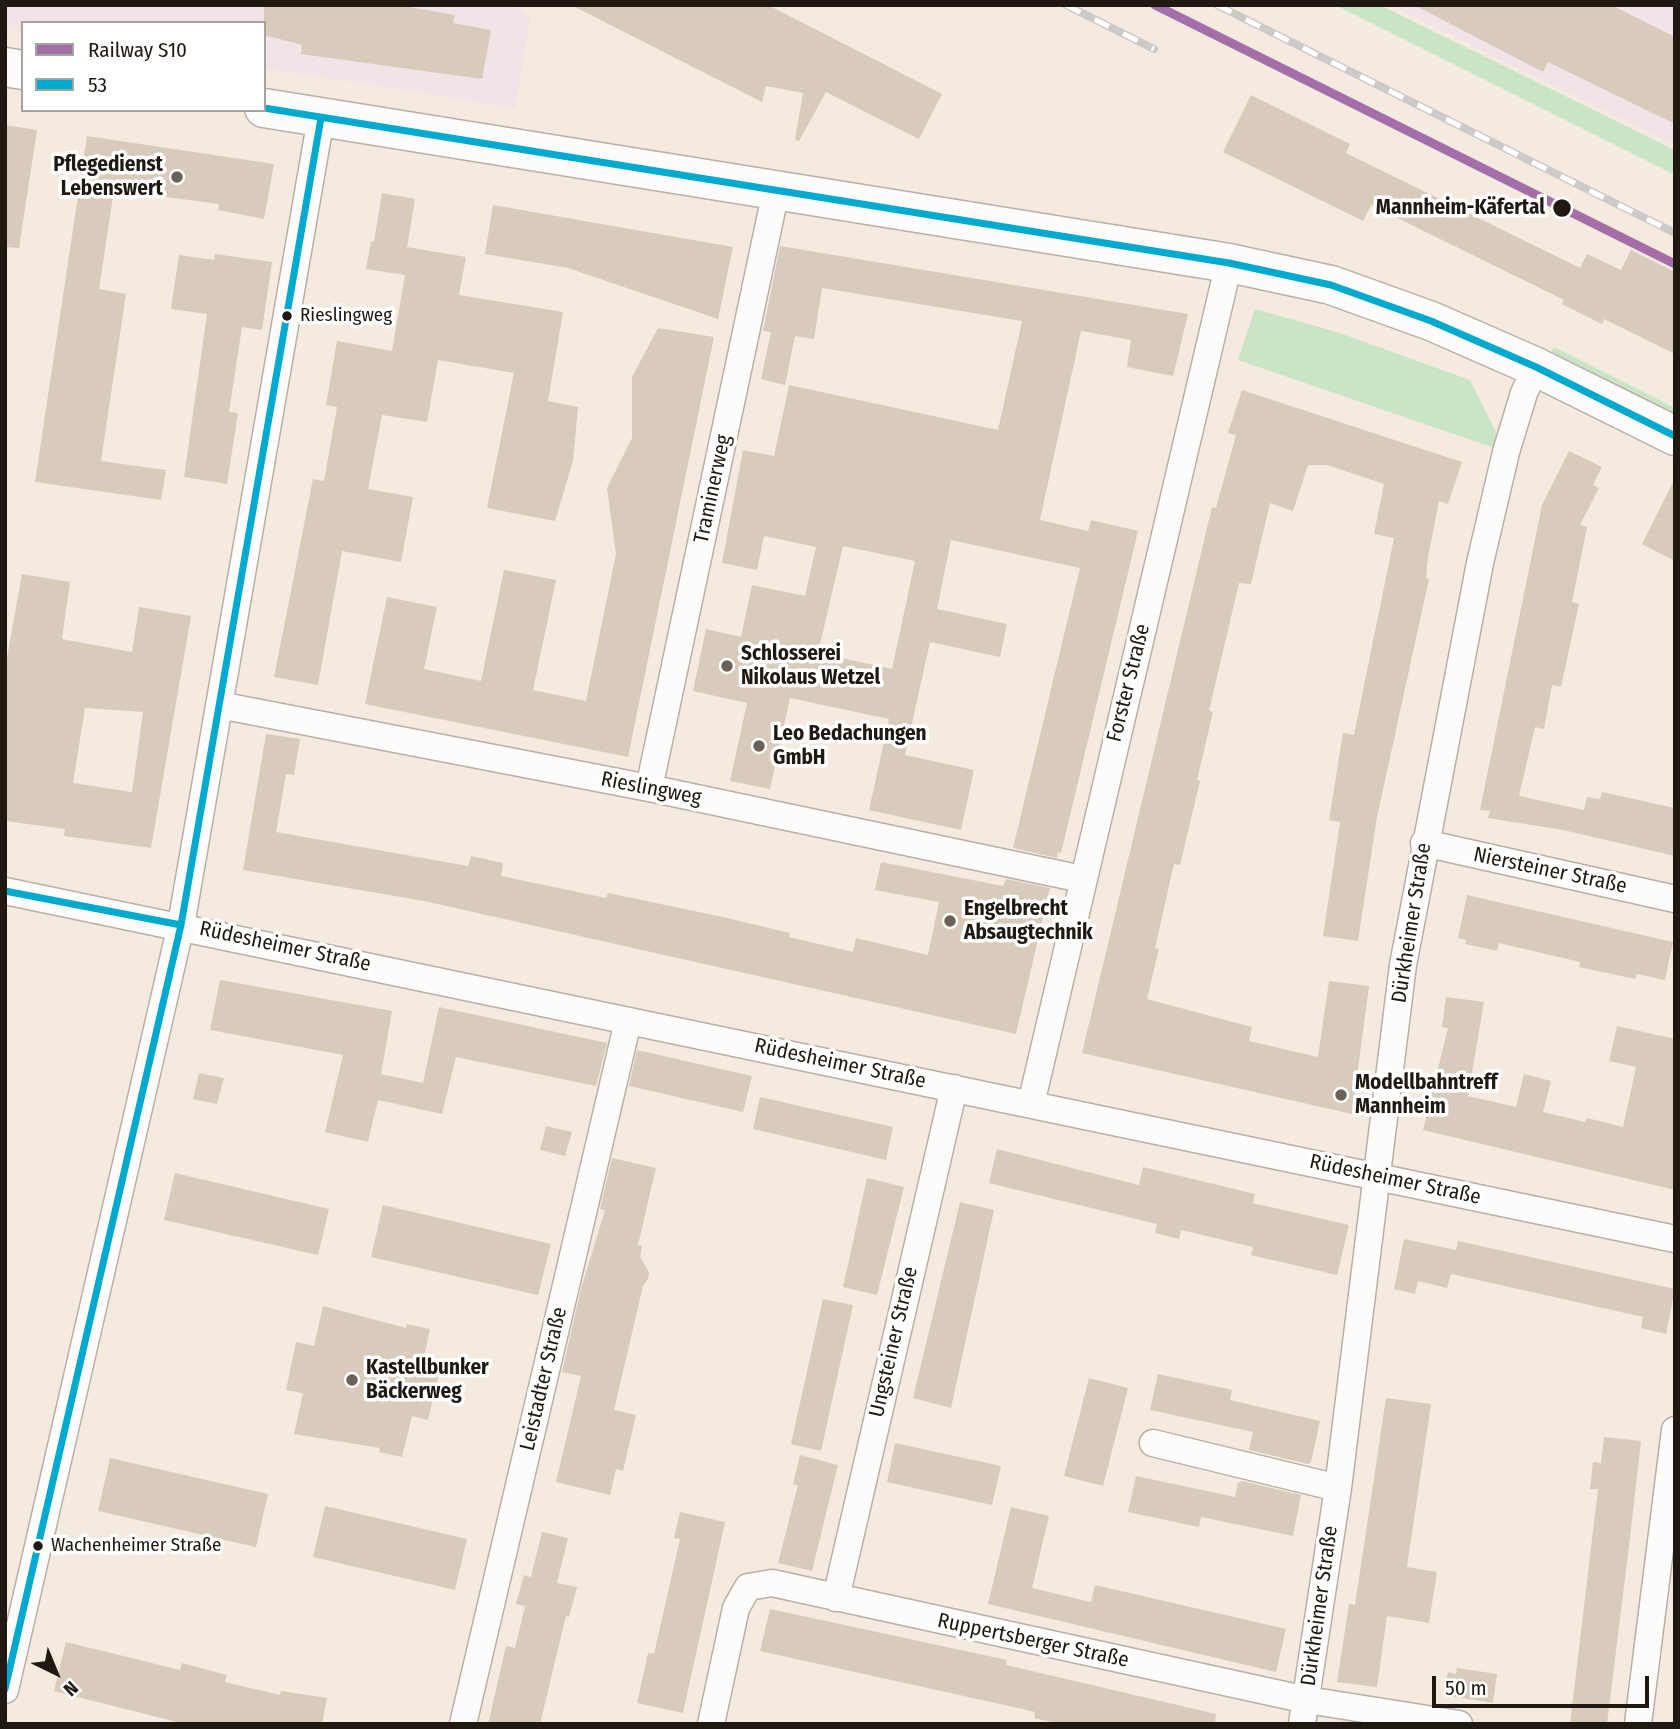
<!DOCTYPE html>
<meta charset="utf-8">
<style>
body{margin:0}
#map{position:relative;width:1680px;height:1729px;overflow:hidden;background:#f4eadf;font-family:"Fira Sans Condensed",sans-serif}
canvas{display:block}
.frame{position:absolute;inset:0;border:7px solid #1f1912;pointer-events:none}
.legend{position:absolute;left:21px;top:21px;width:245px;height:91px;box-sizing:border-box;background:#fff;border:2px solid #a5a3a0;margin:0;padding:9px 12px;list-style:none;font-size:21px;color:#1f1912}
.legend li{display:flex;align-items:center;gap:14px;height:35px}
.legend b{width:35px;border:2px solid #a5a3a0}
.north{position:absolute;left:21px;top:1638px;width:70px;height:70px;-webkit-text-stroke:5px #fff;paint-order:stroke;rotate:137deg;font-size:19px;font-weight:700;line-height:28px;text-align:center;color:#1f1912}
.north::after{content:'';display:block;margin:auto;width:24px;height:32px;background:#1f1912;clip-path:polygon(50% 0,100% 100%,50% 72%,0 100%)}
.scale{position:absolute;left:1432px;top:1676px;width:217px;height:32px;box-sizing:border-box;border:4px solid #1f1912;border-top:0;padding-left:9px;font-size:21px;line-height:24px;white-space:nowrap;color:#1f1912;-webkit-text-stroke:5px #fff;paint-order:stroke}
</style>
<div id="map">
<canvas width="1680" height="1729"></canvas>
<div class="frame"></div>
<ul class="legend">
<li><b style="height:9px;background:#a46fa9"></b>Railway S10</li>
<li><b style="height:9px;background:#00a9ce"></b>53</li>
</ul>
<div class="north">N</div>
<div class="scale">50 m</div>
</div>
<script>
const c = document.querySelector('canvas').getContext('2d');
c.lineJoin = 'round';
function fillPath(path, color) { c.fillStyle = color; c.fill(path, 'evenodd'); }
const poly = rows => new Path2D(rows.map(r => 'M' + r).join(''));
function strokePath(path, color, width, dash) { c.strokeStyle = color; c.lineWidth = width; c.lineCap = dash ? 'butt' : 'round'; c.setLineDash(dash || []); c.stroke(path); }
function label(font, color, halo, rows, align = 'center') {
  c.font = font + ' "Fira Sans Condensed",sans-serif'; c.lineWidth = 7; c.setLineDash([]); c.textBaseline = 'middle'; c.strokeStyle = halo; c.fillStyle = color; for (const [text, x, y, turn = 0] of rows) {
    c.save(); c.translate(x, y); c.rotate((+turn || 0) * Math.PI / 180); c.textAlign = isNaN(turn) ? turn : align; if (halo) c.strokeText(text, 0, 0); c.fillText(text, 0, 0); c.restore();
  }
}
const industrial = poly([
 [5,5,514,5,530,18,515,108,264,68,264,23,23,23,23,31,5,28],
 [1389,5,1675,5,1675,145]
]);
const green = poly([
 [1335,5,1380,5,1675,150,1675,175],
 [1255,309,1337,332,1470,380,1506,452,1238,360],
 [1554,347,1675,408,1675,417,1550,355]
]);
const building = poly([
 [264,5,397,5,455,15,453,23,491,30,482,79,301,54,302,45,264,35],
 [571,5,768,5,942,94,919,139,826,92,799,141,795,140,803,93,766,86,762,102],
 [1414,5,1611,5,1675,37,1675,124,1548,62,1543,72],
 [1251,95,1350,144,1346,153,1580,268,1587,254,1621,270,1631,250,1675,272,1675,354,1604,319,1602,324,1562,304,1564,300,1371,205,1363,221,1223,152],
 [5,125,37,130,19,248,5,247],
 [87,136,274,164,264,219,218,210,219,204,114,190,99,289,126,294,101,461,166,470,161,500,35,482],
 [382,193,415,199,407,247,466,257,459,295,563,312,548,401,578,407,573,461,555,521,487,508,514,373,438,360,427,422,382,415,368,489,413,497,401,562,342,551,318,685,274,677,313,479,324,481,337,407,326,405,337,341,392,351,405,275,366,269,371,241,374,242],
 [493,205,733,247,718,319,568,268,485,254],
 [780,246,1188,314,1173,376,1127,367,1131,340,1081,331,1040,520,1088,531,1091,520,1138,531,1061,853,1058,852,1057,858,1013,848,1080,568,951,540,937,609,1007,624,1000,657,930,642,905,755,974,770,961,830,869,810,889,719,790,698,770,789,730,781,747,703,693,691,706,629,741,637,752,585,805,596,816,547,764,536,757,570,722,563,743,450,774,456,789,385,998,430,1022,321,822,288,814,339,795,336,785,385,761,379,771,332,763,331],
 [843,546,915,561,892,669,818,653],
 [215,254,272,262,262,330,242,327,229,412,238,413,227,484,184,477,207,314,171,309,179,255,214,260],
 [658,328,714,337,628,757,365,704,387,597,437,607,424,669,481,681,504,570,556,580,533,690,586,701,616,554,607,488,632,438,632,377],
 [1242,390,1462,462,1448,504,1439,501,1428,557,1426,578,1429,579,1377,817,1358,941,1323,936,1340,822,1329,820,1343,733,1354,735,1394,538,1374,534,1384,484,1327,465,1308,465,1293,511,1270,503,1251,584,1239,583,1209,711,1213,712,1197,780,1200,781,1180,865,1174,864,1155,948,1159,949,1147,999,1252,1027,1249,1041,1318,1057,1329,981,1369,986,1352,1114,1082,1053,1212,507,1216,508,1236,435,1228,433],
 [1569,451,1602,467,1593,485,1599,488,1580,525,1587,527,1572,602,1579,604,1561,687,1552,685,1544,729,1535,727,1519,796,1584,810,1587,797,1600,799,1602,792,1675,808,1675,856,1563,830,1488,818,1490,811,1480,810,1542,505],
 [1675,478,1675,561,1642,544],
 [22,574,70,582,62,639,132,652,139,607,191,616,151,848,64,836,65,829,5,821,5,669],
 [85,708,143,712,132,792,73,783],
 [266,734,300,739,294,775,286,774,276,832,468,866,471,856,503,863,501,876,606,898,608,893,723,917,790,933,789,937,853,952,856,938,928,955,939,902,875,890,881,862,1003,886,1006,879,1050,888,1016,1034,424,901,243,870],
 [1467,895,1673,942,1665,980,1637,974,1635,979,1579,967,1580,962,1499,943,1497,951,1465,944,1466,940,1458,938],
 [220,980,392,1011,381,1074,423,1083,439,1007,607,1043,596,1086,456,1057,442,1114,378,1100,368,1142,325,1132,343,1055,210,1030],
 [1446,997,1484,1002,1468,1096,1516,1107,1524,1074,1551,1081,1543,1112,1585,1122,1587,1118,1623,1127,1636,1067,1609,1061,1617,1026,1675,1039,1675,1190,1423,1130,1448,1028,1442,1027],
 [637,1050,752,1076,743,1112,629,1086],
 [199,1073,224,1078,217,1104,193,1099],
 [760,1097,893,1127,886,1160,753,1129],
 [546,1126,572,1132,565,1156,540,1150],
 [997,1149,1139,1185,1143,1167,1255,1194,1253,1203,1349,1225,1337,1275,1251,1255,1253,1247,1181,1230,1179,1239,1155,1233,1157,1224,989,1183],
 [612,1158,656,1168,638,1245,642,1246,640,1257,649,1272,648,1279,643,1286,614,1410,636,1415,623,1471,616,1469,610,1495,556,1482,581,1376,562,1372,581,1289,605,1210,600,1209],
 [175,1173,329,1209,318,1255,164,1220],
 [867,1178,904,1187,877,1295,843,1287],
 [960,1202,994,1210,951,1408,913,1398],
 [383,1205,551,1244,538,1295,371,1257],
 [1404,1239,1456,1250,1458,1241,1675,1289,1666,1334,1641,1328,1643,1317,1451,1274,1447,1288,1418,1281,1415,1294,1394,1289],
 [823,1299,853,1305,821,1451,791,1444],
 [323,1306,406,1328,407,1324,430,1329,421,1370,439,1374,428,1420,412,1416,402,1457,379,1452,380,1448,294,1434,303,1393,286,1390,296,1342,314,1346],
 [1158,1374,1232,1390,1230,1400,1320,1421,1311,1462,1308,1464,1249,1450,1253,1432,1150,1410],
 [1089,1378,1128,1388,1103,1486,1064,1476],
 [1386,1398,1431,1404,1407,1567,1437,1572,1429,1623,1387,1616,1377,1687,1337,1682,1349,1604,1355,1605],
 [1604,1437,1641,1441,1629,1546,1607,1724,1570,1724,1598,1489,1590,1489,1593,1462,1601,1463],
 [895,1443,1001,1466,992,1505,887,1482],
 [800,1455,838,1465,812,1571,778,1563,798,1485,793,1484],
 [110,1458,268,1494,256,1547,98,1511],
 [1136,1476,1235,1497,1238,1483,1242,1481,1301,1495,1293,1536,1201,1517,1199,1527,1128,1512],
 [325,1506,467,1539,455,1590,313,1557],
 [1011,1507,1049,1516,1032,1588,1091,1602,1095,1585,1286,1629,1276,1672,988,1604],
 [680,1512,725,1522,683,1713,637,1703,648,1653,654,1654,680,1539,674,1538],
 [542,1532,568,1538,557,1583,577,1587,569,1617,566,1616,540,1724,488,1724,506,1646,515,1648,525,1606,516,1604,524,1575,531,1577],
 [770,1609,1007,1660,1006,1665,1216,1714,1215,1724,1060,1724,1034,1718,1035,1712,1018,1708,760,1651],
 [66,1642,180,1670,182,1663,227,1675,225,1682,280,1695,281,1691,327,1698,322,1724,185,1724,54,1691],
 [1457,1668,1497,1674,1493,1703,1444,1695,1448,1672,1456,1674]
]);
const minor = poly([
 [219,705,649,788,1082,879],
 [649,788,776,191],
 [1424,843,1675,899],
 [5,891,1675,1239],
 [1031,1104,1229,263],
 [1153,1443,1338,1488],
 [836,1598,954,1088],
 [5,1690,181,925,321,118],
 [463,1724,625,1034],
 [711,1724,736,1608,748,1587,772,1583,1307,1700,1459,1724],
 [1302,1724,1338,1488,1403,965,1480,563,1506,452,1524,393,1536,367],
 [1638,1724,1675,1430]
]);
const secondary = poly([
 [5,67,23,70],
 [264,108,1229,263,1331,285,1431,321,1536,367,1675,436]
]);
const rail = poly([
 [1066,5,1154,49],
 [1217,5,1675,233]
]);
const bus1 = poly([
 [264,108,1229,263,1331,285,1431,321,1536,367,1675,436],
 [5,891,181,925],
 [5,1689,181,925,321,118]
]);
const rail1 = poly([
 [1155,5,1675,264]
]);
const markers = [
 [177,177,7,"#6a625a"],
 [1562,208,10,"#1f1912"],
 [287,316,6,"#1f1912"],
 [727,666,7,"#6a625a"],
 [759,746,7,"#6a625a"],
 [950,921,7,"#6a625a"],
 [1341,1095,7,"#6a625a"],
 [352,1380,7,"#6a625a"],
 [38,1546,6,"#1f1912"]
];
const busNames = [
 ["Rieslingweg",300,316],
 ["Wachenheimer Straße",51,1546]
];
const poiNames = [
 ["Pflegedienst",163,165,"right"],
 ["Lebenswert",163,189,"right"],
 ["Schlosserei",741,654],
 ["Nikolaus Wetzel",741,678],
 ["Leo Bedachungen",773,734],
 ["GmbH",773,758],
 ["Engelbrecht",964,909],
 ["Absaugtechnik",964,933],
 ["Modellbahntreff",1355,1083],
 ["Mannheim",1355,1107],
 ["Kastellbunker",366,1368],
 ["Bäckerweg",366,1392]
];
const stopNames = [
 ["Mannheim-Käfertal",1545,208]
];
const streetNames = [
 ["Traminerweg",713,489,-78],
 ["Forster Straße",1129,683,-76],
 ["Rieslingweg",651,789,11],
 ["Niersteiner Straße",1550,871,12],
 ["Dürkheimer Straße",1412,923,-81],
 ["Rüdesheimer Straße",285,947,12],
 ["Rüdesheimer Straße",840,1064,12],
 ["Rüdesheimer Straße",1395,1180,12],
 ["Ungsteiner Straße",894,1342,-77],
 ["Leistadter Straße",544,1379,-77],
 ["Dürkheimer Straße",1320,1606,-82],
 ["Ruppertsberger Straße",1033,1641,12]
];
fillPath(industrial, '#f1e3e8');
fillPath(green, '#c9e5c6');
fillPath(building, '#d9cbbb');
strokePath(minor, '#b8b0a8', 29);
strokePath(secondary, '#b8b0a8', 41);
strokePath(minor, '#fdfcfa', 26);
strokePath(secondary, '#fdfcfa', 38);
strokePath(rail, '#cccac6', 8);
strokePath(rail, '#fff', 5, [16]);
strokePath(bus1, '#00a9ce', 7);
strokePath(rail1, '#a46fa9', 9);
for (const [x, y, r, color] of markers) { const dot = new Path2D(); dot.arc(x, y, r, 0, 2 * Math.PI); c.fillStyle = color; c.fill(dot); strokePath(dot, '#fff', 2.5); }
label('19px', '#1f1912', '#fff', busNames, 'left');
label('bold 21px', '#1f1912', '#fff', poiNames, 'left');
label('bold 21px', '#1f1912', '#fff', stopNames, 'right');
label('21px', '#1f1912', '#fff', streetNames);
</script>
